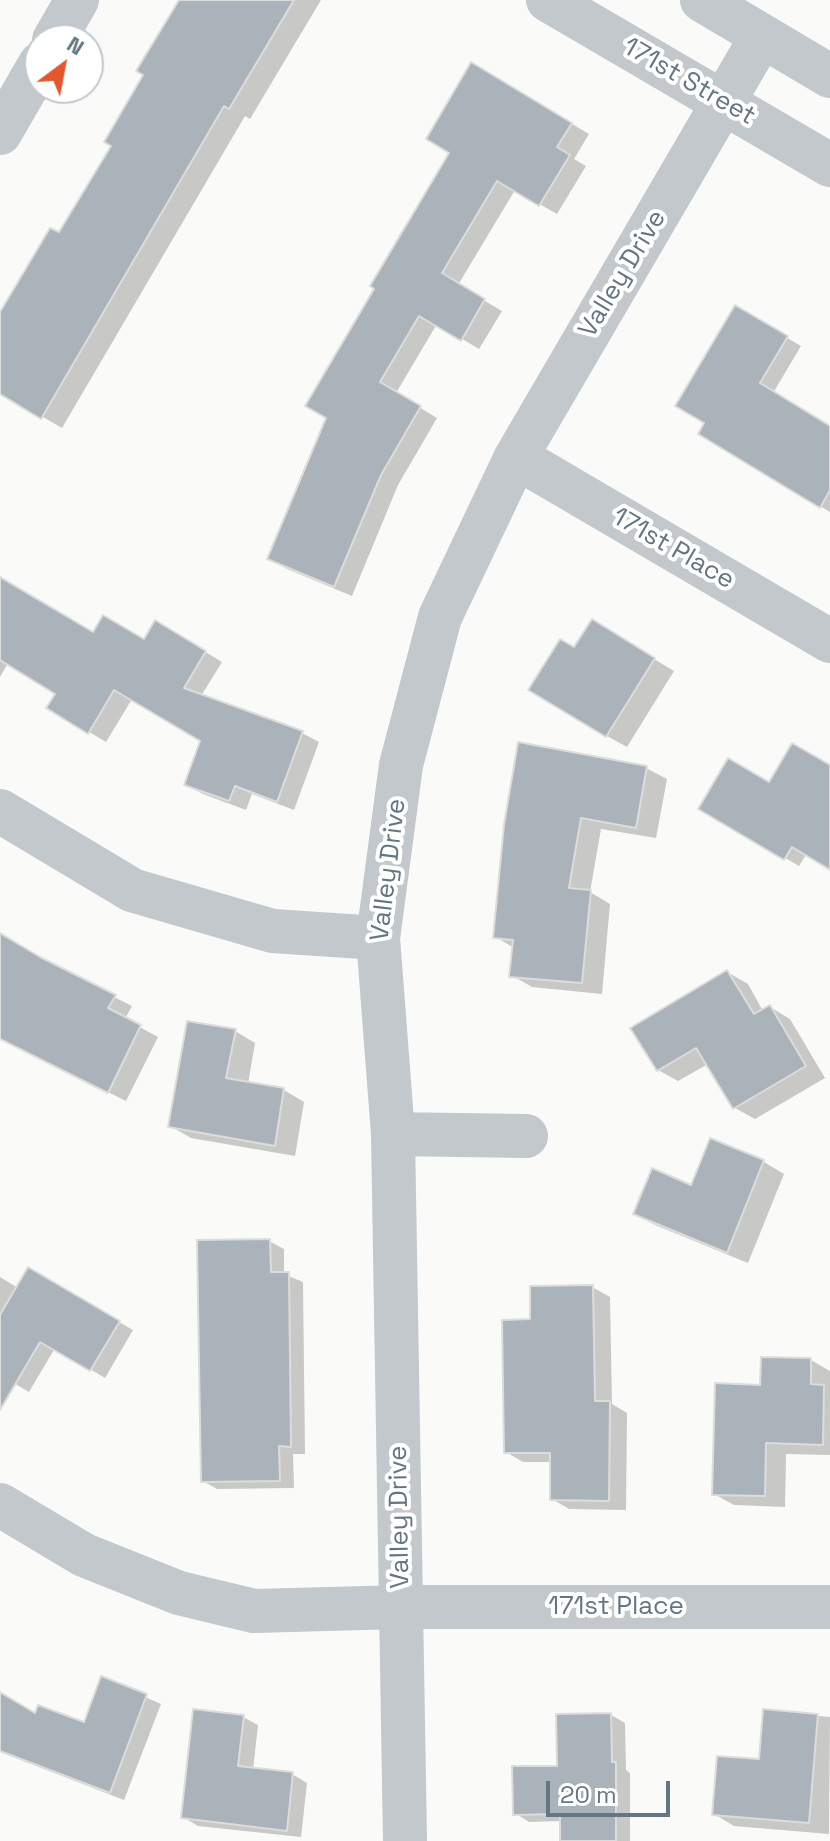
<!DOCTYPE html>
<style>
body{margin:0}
#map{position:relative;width:830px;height:1841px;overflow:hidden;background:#fafaf8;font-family:"Space Grotesk",sans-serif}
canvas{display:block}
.north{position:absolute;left:24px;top:24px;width:80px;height:80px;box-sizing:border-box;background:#fff;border:2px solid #c1c8cd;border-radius:50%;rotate:32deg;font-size:22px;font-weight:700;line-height:32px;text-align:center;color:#657683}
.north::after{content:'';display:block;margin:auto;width:28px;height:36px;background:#e4572e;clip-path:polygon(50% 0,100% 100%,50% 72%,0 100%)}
.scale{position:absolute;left:546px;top:1781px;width:124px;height:36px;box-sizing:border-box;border:4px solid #657683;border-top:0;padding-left:10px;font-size:24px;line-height:28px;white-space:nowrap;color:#657683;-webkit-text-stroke:6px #fff;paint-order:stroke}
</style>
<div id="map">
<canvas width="830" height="1841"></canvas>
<div class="north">N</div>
<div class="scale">20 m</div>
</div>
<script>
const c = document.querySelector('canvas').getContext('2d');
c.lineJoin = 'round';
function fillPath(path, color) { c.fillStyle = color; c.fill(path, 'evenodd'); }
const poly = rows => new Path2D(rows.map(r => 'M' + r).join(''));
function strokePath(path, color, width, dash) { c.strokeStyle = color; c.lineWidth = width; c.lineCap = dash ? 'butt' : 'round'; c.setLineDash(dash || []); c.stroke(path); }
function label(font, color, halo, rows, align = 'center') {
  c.font = font + ' "Space Grotesk",sans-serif'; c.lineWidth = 8; c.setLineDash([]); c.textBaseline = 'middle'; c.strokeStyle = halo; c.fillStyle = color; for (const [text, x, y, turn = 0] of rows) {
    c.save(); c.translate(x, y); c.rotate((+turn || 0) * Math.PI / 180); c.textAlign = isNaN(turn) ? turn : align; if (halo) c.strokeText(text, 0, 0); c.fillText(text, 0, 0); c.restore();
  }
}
const shadow = poly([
 [200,0,321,0,250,119,245,116,62,428,0,392,0,318,60,235],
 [472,65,589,134,574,159,586,166,557,214,515,190,458,285,502,311,479,349,437,324,396,393,437,418,398,485,352,596,287,569,270,559,328,417,377,288,452,152],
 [736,308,801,346,773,393,830,427,830,512,768,475,707,422],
 [0,579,94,634,145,641,156,622,222,662,201,696,302,733,319,742,294,810,252,794,246,810,203,794,186,785,202,740,132,699,106,742,49,708,58,694,8,663,0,677],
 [612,634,674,671,627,747,607,736,575,650],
 [830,767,830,867,807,853,799,866,700,808],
 [646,768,667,779,656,838,601,829,590,892,610,904,602,994,532,987,511,975,514,948,496,937,506,825],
 [0,935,43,961,132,1006,125,1019,158,1037,126,1101,1,1039,0,1041],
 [727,972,748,984,763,1011,770,1007,790,1019,825,1078,755,1119,735,1108,708,1064,678,1081,658,1070],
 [235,1031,255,1043,248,1084,284,1090,304,1102,295,1156,191,1138,170,1126],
 [711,1140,764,1162,784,1174,748,1263,655,1225,635,1214,692,1187],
 [269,1241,284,1249,284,1274,303,1282,305,1454,293,1454,294,1488,217,1489,203,1481],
 [29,1270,133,1330,105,1378,55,1348,29,1392,0,1375,0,1277,18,1288],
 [592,1287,610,1297,612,1404,627,1413,626,1510,569,1509,552,1499,552,1462,523,1462,506,1452,532,1321],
 [811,1360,830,1371,830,1455,786,1454,785,1507,734,1505,714,1494,762,1387],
 [103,1679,161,1704,124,1800,0,1752,0,1694,36,1715,85,1725],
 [765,1711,830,1717,829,1834,734,1826,714,1814,761,1761],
 [611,1715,625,1723,626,1770,630,1773,630,1841,562,1841,562,1821,529,1822,515,1813],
 [243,1717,258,1725,253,1770,292,1774,307,1783,301,1837,198,1826,183,1817]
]);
const building = poly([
 [179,0,294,0,229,109,224,106,41,419,0,394,0,312,50,228,59,232,111,146,104,142,143,75,136,71,179,0],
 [471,62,572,123,557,147,570,155,539,206,497,181,442,273,485,299,461,341,419,316,380,382,421,406,381,475,334,587,267,559,326,418,305,406,374,289,370,286,449,153,426,139,471,62],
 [735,305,788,336,760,383,830,426,830,490,820,508,698,434,704,423,675,406,735,305],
 [0,577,93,632,103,615,144,639,155,620,206,651,184,688,303,731,277,802,235,786,229,801,184,785,200,741,114,690,88,734,46,708,55,694,0,660,0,577],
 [592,619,655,658,606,737,528,690,560,639,574,647,592,619],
 [518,742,647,766,636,828,581,818,569,888,591,890,582,983,509,977,513,940,493,938,504,825,518,742],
 [792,743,830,765,830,870,792,847,784,860,698,809,728,758,769,782,792,743],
 [0,933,40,957,116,995,108,1008,141,1025,108,1093,0,1039,0,933],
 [727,970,754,1014,770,1005,806,1066,733,1109,696,1048,657,1071,630,1028,727,970],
 [187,1021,236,1029,226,1078,284,1088,275,1146,168,1127,187,1021],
 [710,1138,764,1160,727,1253,633,1214,652,1168,691,1185,710,1138],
 [270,1239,271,1272,289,1272,291,1447,279,1446,280,1481,201,1482,197,1240,270,1239],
 [28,1267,120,1321,90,1371,40,1342,0,1410,0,1315,28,1267],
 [593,1285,595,1401,610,1401,609,1501,550,1500,550,1453,504,1453,502,1320,530,1319,530,1286,593,1285],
 [761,1357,811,1358,811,1384,824,1385,823,1445,766,1443,765,1496,712,1495,715,1383,760,1385,761,1357],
 [101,1676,147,1694,110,1793,0,1751,0,1692,35,1713,38,1705,84,1722,101,1676],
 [193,1709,244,1715,238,1766,293,1772,287,1831,181,1818,193,1709],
 [763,1709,818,1714,809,1823,712,1815,717,1756,759,1759,763,1709],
 [611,1713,612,1762,616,1762,616,1841,560,1841,560,1814,513,1815,512,1766,557,1766,556,1714,611,1713]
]);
const minor = poly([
 [548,0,830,165],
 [702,0,830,76],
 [54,40,77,0],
 [0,133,40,64],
 [516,457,830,641],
 [0,811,132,890,273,931,378,938],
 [393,1134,526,1136],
 [0,1505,84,1555,179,1593,254,1611,402,1607,830,1607],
 [405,1841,393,1134,378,938,401,765,440,617,516,457,762,36]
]);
const streetNames = [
 ["171st Street",689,82,30],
 ["Valley Drive",623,274,-59],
 ["171st Place",673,549,30],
 ["Valley Drive",389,870,-83],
 ["Valley Drive",400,1517,-91],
 ["171st Place",616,1607]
];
fillPath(shadow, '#0003');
fillPath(building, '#aab3b9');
strokePath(building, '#dcdcda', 2);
strokePath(minor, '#c3c8cc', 44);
label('26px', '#657683', '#fff', streetNames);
</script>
